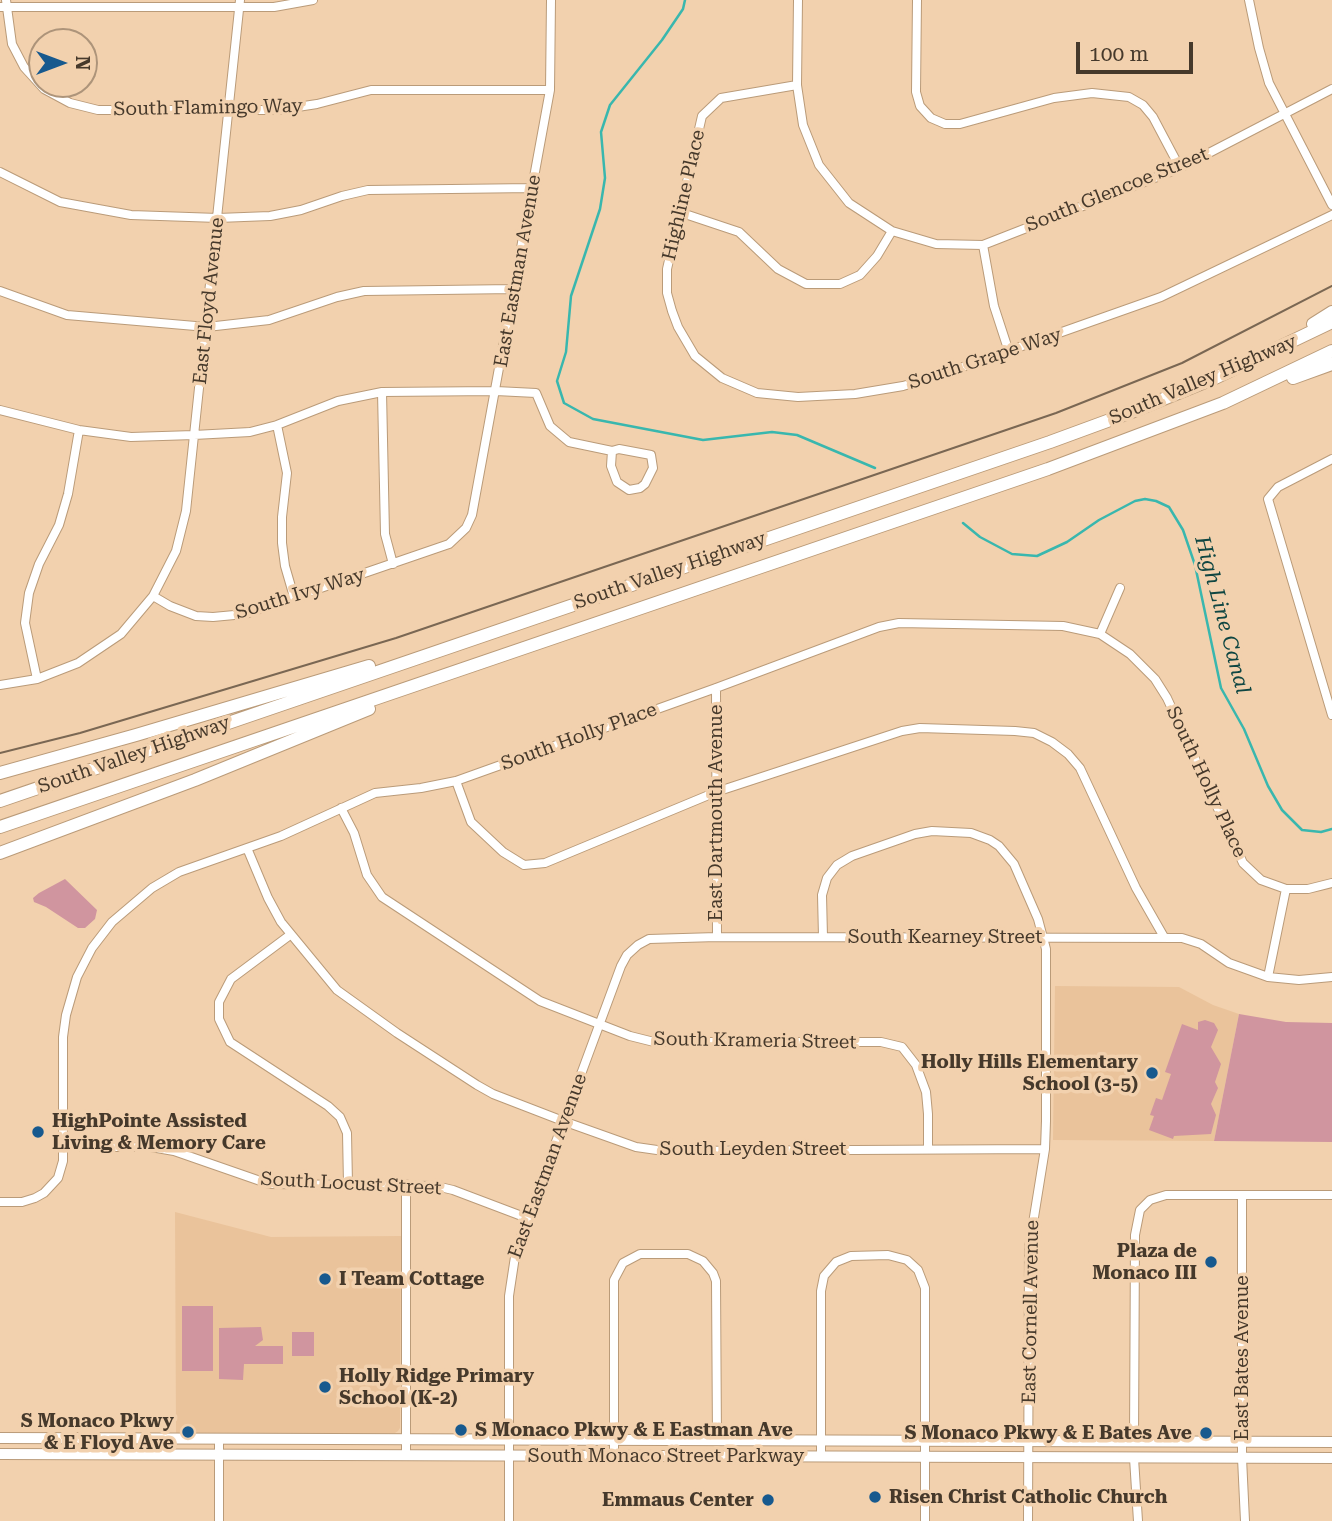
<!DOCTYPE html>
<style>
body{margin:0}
#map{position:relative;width:1332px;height:1521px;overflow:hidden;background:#f2d1ae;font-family:"Roboto Serif",serif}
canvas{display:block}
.north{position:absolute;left:28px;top:28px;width:70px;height:70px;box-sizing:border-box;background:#f2d1ae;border:2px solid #ad947a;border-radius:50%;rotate:90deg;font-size:19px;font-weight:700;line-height:28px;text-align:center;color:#46392b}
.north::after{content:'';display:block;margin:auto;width:24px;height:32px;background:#17598e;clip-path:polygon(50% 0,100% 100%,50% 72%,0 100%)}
.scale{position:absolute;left:1076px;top:42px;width:117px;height:32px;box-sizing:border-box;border:4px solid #46392b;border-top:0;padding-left:9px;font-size:21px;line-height:24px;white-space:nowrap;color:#46392b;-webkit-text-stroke:5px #f2d1ae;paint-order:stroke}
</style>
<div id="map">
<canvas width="1332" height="1521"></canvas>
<div class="north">N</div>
<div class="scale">100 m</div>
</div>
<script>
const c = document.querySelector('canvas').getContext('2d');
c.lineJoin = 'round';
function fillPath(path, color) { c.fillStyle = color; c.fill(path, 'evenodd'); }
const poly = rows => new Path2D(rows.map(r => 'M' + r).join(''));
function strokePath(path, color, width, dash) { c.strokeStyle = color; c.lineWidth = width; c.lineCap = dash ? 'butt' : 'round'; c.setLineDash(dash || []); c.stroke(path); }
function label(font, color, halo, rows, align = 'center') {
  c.font = font + ' "Roboto Serif",serif'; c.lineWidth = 7; c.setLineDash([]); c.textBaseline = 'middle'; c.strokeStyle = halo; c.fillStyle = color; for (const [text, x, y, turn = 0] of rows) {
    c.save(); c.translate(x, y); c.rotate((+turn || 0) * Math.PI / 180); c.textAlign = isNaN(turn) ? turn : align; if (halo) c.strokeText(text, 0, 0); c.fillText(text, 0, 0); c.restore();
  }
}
const built = poly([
 [1055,986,1179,987,1213,1005,1239,1014,1214,1141,1053,1140],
 [175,1212,271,1237,401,1236,400,1428,398,1431,395,1433,176,1433]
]);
const green = poly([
 [65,879,97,910,95,919,85,928,78,928,46,907,34,902,33,898,39,893],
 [1239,1014,1286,1022,1332,1023,1332,1142,1214,1141],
 [1205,1020,1214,1023,1218,1030,1211,1047,1221,1064,1215,1082,1218,1088,1211,1104,1216,1115,1211,1134,1174,1136,1173,1139,1149,1130,1154,1116,1150,1115,1156,1098,1162,1100,1171,1074,1165,1072,1182,1024,1198,1030,1198,1022],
 [182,1306,213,1306,213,1371,182,1371],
 [261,1327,263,1340,255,1346,283,1346,283,1364,244,1364,243,1380,219,1379,219,1328],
 [292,1332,314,1332,314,1356,292,1356]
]);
const stream = poly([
 [685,0,683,9,662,40,610,105,601,132,605,178,600,209,571,296,566,352,557,381,564,403,593,419,703,440,772,432,797,435,875,468],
 [963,523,980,537,1012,554,1037,556,1067,542,1099,520,1135,501,1145,499,1156,501,1169,507,1183,530,1195,565,1221,688,1244,729,1268,786,1282,810,1302,830,1321,832,1332,829]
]);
const minor = poly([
 [6,0,12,44,24,67,44,89,70,103,98,110,278,110,317,104,371,90,550,90],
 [917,0,916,92,920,106,931,118,945,124,960,124,1054,98,1092,93,1129,97,1143,105,1153,117,1180,168],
 [1249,0,1259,48,1269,83,1332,205],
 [0,7,274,7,313,0],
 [797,85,721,98,702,116,667,269,667,293,672,311,678,327,695,356,722,378,757,393,798,397,855,394,903,386,943,374,1161,297,1332,215],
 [0,172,60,202,131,215,218,218,270,216,301,210,342,196,368,190,533,188],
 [679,212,739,232,778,269,806,284,840,284,860,275,877,256,892,231,849,203,819,165,803,125,797,85,798,0],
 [892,231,936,244,983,245,1180,168,1332,89],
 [983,245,994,306,1009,352],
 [0,291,67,315,207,327,269,320,337,297,364,291,514,289],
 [382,392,385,534,393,564],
 [0,410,79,430,131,437,194,435,250,432,277,425,338,401,382,392,496,391,536,393,550,426,569,442,612,451,619,449,651,455,653,468,645,484,640,488,629,490,617,482,611,466,612,451],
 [277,425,287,473,282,517,282,543,285,566,294,597],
 [1332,459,1278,487,1268,499,1332,715],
 [153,596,176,551,186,511,240,0],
 [1100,634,1120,588],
 [37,679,25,623,29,593,39,564,59,525,68,494,79,430],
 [0,685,37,679,78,663,121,634,153,596,170,606,196,616,213,617,245,614,449,544,466,528,472,515,550,90,551,0],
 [716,688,717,937],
 [456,781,471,822,503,852,524,865,545,863,716,792,902,731,920,728,1015,731,1034,733,1052,742,1068,754,1080,768,1136,888,1164,937],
 [341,808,354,833,367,875,382,897,540,1001,630,1036,654,1042,881,1042,902,1047,916,1065,926,1092,928,1114,928,1149],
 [247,848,268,898,281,922,337,990,397,1033,477,1085,493,1094,563,1121,636,1147,664,1151,1045,1149],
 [290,935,231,979,219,1002,219,1019,230,1042,328,1106,340,1117,347,1133,348,1184],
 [823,937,822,895,827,878,837,865,852,856,915,834,932,831,971,833,990,840,999,846,1014,864,1038,919,1046,949,1046,1121,1045,1149,1029,1248,1028,1521],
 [1268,977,1286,889],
 [63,1147,151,1147,174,1151,269,1184,436,1186,453,1190,527,1218],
 [1242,1195,1242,1458,1245,1521],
 [0,1202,22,1202,35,1198,44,1193,58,1178,63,1161,63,1037,66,1015,77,977,92,948,112,922,152,888,179,872,281,836,375,793,421,788,456,781,716,688,879,627,899,623,1063,626,1100,634,1130,654,1155,679,1167,698,1243,863,1261,880,1286,889,1308,889,1332,883],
 [219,1439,219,1521],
 [1134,1441,1135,1235,1140,1210,1150,1200,1166,1195,1332,1195],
 [406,1456,406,1184],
 [614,1456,614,1280,623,1263,640,1254,688,1254,703,1261,713,1273,716,1281,717,1441],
 [821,1456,821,1291,824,1276,836,1262,851,1256,888,1255,907,1260,918,1270,925,1288,925,1521],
 [1134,1458,1138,1521],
 [509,1521,509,1296,516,1250,621,966,627,955,638,945,649,939,717,937,1182,938,1201,944,1229,963,1268,977,1299,980,1332,977]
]);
const major = poly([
 [0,1438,1332,1442],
 [0,1454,1332,1458]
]);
const highway = poly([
 [1313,324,1332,312],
 [1293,378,1332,364],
 [0,773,136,735,369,666],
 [0,801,1050,442,1129,413,1215,378,1332,322],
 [0,827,1048,469,1223,403,1332,351],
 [0,853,195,780,369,709]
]);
const tram = poly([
 [0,753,80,733,396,638,1056,413,1182,363,1332,286]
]);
const markers = [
 [1152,1073,7,"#17598e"],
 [38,1132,7,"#17598e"],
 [1211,1262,7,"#17598e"],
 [325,1279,7,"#17598e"],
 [325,1387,7,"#17598e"],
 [461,1430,7,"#17598e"],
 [188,1432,7,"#17598e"],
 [1206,1433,7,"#17598e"],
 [875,1497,7,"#17598e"],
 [768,1500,7,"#17598e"]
];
const streetNames = [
 ["South Flamingo Way",208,108,-1],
 ["South Glencoe Street",1117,190,-22],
 ["Highline Place",684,195,-77],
 ["East Eastman Avenue",518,271,-80],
 ["East Floyd Avenue",209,301,-84],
 ["South Grape Way",985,359,-18],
 ["South Valley Highway",1203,380,-23],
 ["South Valley Highway",670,571,-19],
 ["South Ivy Way",300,594,-17],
 ["South Holly Place",579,737,-20],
 ["South Valley Highway",134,755,-19],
 ["South Holly Place",1206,782,65],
 ["East Dartmouth Avenue",716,813,-90],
 ["South Kearney Street",945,937],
 ["South Krameria Street",755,1041,1],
 ["South Leyden Street",753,1149],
 ["East Eastman Avenue",548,1166,-70],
 ["South Locust Street",351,1184,3],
 ["East Cornell Avenue",1031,1312,-89],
 ["East Bates Avenue",1242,1358,-90],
 ["South Monaco Street Parkway",666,1456]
];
const poiNames = [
 ["Holly Hills Elementary",1138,1062],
 ["School (3-5)",1138,1084],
 ["HighPointe Assisted",52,1121,"left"],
 ["Living & Memory Care",52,1143,"left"],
 ["Plaza de",1197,1251],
 ["Monaco III",1197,1273],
 ["I Team Cottage",339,1279,"left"],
 ["Holly Ridge Primary",339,1376,"left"],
 ["School (K-2)",339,1398,"left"],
 ["S Monaco Pkwy",174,1421],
 ["& E Floyd Ave",174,1443],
 ["S Monaco Pkwy & E Eastman Ave",475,1430,"left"],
 ["S Monaco Pkwy & E Bates Ave",1192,1433],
 ["Risen Christ Catholic Church",889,1497,"left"],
 ["Emmaus Center",754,1500]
];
const waterNames = [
 ["High Line Canal",1222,615,75]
];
fillPath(built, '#eac39b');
fillPath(green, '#d0959f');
strokePath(stream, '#39b7ae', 2.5);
strokePath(minor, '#ba9b79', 10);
strokePath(major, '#ba9b79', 12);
strokePath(highway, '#ba9b79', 14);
strokePath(minor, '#fff', 8);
strokePath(major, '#fff', 10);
strokePath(highway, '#fff', 12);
strokePath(tram, '#7a6753', 2);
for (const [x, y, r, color] of markers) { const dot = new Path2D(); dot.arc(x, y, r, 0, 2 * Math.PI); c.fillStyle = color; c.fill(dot); strokePath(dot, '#f2d1ae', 2.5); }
label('19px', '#46392b', '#f2d1ae', streetNames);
label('bold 19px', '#46392b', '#f2d1ae', poiNames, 'right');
label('italic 21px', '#0f4642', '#f2d1ae', waterNames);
</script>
